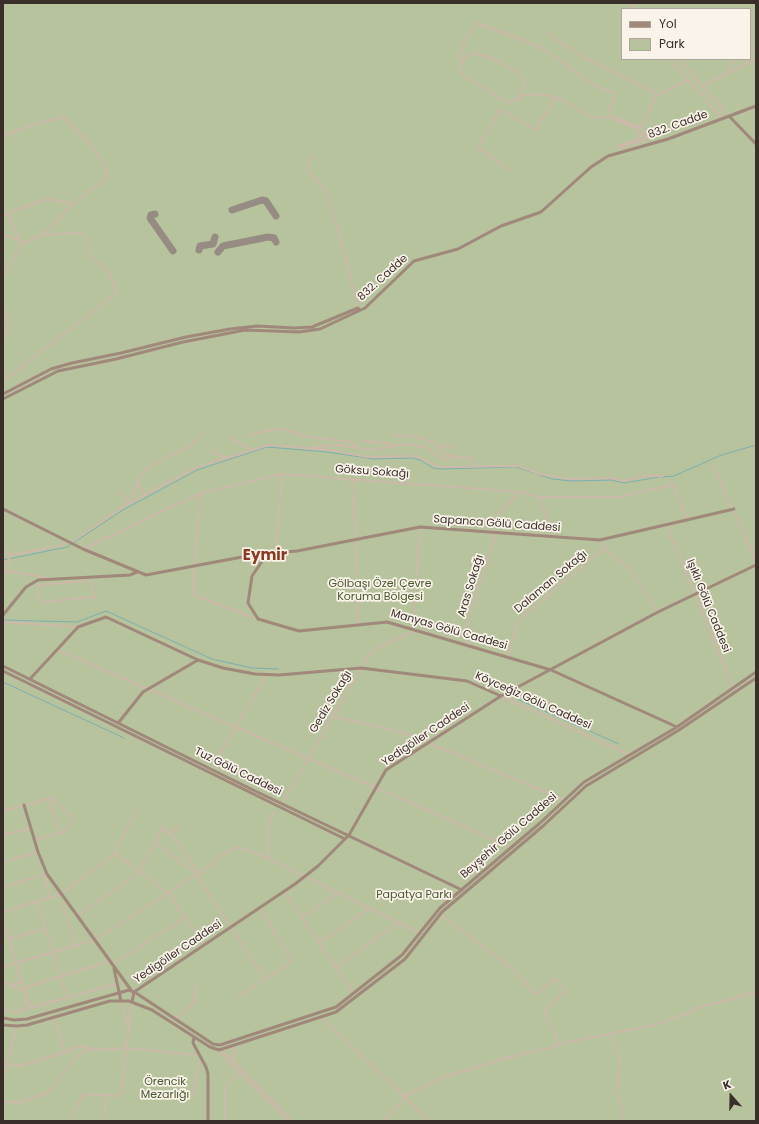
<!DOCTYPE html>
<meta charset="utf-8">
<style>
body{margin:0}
#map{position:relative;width:759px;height:1124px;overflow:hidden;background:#f3e9de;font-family:Poppins,sans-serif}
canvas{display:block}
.frame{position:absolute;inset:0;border:4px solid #392e29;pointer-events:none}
.legend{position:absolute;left:621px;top:8px;width:130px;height:52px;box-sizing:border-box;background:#faf3ea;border:1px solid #ada49d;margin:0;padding:5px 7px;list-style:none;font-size:12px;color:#392e29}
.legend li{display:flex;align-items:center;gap:8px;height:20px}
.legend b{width:20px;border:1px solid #ada49d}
.north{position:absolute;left:711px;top:1076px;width:40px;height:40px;-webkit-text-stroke:3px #faf3ea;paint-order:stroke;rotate:340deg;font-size:11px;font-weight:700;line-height:16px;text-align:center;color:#392e29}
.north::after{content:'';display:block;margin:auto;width:14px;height:18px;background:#392e29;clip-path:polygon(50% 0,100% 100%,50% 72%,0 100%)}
</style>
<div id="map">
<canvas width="759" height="1124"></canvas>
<div class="frame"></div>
<ul class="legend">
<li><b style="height:5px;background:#a0887a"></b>Yol</li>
<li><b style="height:11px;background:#b6c39d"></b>Park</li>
</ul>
<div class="north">K</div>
</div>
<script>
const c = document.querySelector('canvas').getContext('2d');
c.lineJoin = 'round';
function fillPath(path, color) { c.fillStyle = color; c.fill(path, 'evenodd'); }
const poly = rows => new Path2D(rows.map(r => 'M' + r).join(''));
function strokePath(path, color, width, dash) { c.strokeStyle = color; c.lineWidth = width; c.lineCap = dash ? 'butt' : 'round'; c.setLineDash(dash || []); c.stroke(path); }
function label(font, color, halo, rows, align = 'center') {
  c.font = font + ' Poppins,sans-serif'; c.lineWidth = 3.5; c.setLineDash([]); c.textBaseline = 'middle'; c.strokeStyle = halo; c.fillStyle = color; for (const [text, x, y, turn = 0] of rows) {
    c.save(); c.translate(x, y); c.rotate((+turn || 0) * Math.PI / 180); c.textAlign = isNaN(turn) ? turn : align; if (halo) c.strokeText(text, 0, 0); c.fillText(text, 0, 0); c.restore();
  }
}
const green = poly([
 [3,3,756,3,756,1121,3,1121],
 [622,9,750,9,750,59,622,59]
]);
const stream = poly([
 [662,477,674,476,719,456,756,445],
 [3,560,67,547,123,510,197,470,267,447,327,452,374,459,412,458,420,460,433,468,441,469,516,467,552,479,573,481,611,480,624,483,659,477],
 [3,620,77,622,106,611,212,659,252,668,278,669],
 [3,682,124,738],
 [515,694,517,699,619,744]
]);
const taxiway = poly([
 [232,210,262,200,266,201,276,216],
 [155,214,151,215,150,218,173,251],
 [199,250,200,246,213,244,215,237],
 [218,252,223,246,268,237,274,238,276,242]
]);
const street = poly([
 [630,3,636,9],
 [547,33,585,58,657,94,641,128],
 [750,51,756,47],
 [670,59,722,118],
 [679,59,729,116],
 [463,60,458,57,464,46,464,41,477,23,510,35,542,48,594,85,614,93,615,98,608,114],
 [730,72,729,64,737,59],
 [703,85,756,59],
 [658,95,688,80],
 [516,100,524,85,524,80,521,75,499,61,475,53,467,55,460,66,462,74,504,101,510,102,519,99,525,95,529,95,542,94,556,98],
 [610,117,637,129,640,133,639,139,620,145,617,148],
 '640 137a3 3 0 1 1 6 0a3 3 0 1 1-6 0Z',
 [3,136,32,125,64,117,94,149,104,164,108,177,73,204,56,200,44,200,11,212,3,217],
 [646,138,652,136,656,131],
 [617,148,645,140],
 [311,156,307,170,325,190,338,228,358,308],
 [509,170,478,148,500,110,535,130,555,99,558,98,593,118,614,117,641,128,646,135],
 [8,214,21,244],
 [3,234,18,240],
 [3,279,21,244,44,234,73,204],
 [3,303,8,321,3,346],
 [3,381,117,293,108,271,91,257,83,232,42,235],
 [247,436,268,430,284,429,303,436,351,442,358,447],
 [229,438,252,450],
 [362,440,369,442,384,442,394,445],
 [309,448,338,445,369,450,408,444,428,448,441,458,450,459,453,457,453,456,444,454,439,447,427,440,412,436,393,435],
 [440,448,443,445,452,447],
 [211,451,226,458],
 [453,457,472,458,475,462,474,465],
 [713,466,756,560],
 [353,478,352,486,356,533,358,624],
 [671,481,688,520],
 [137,484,146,495],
 [120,491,129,503,141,475,146,469,166,457,188,447,203,434],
 [201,493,194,566,194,595,251,617],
 [539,497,555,536],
 [666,525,735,692],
 [492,532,495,518,519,492],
 [600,541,607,551,628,568,658,612],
 [71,543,120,508,197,467,269,445,329,450,368,457,417,456,439,467,518,466,539,474,570,479,613,478,624,481,644,476,663,476],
 [83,549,201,493,282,474,519,492,539,497,618,497,672,485],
 [5,551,11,555],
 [276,552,282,474],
 [3,562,8,561],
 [11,572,8,561,11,555,49,548,63,544,65,541],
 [3,574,9,571,48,578],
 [89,577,96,601],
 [86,581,38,585,38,597,43,602,92,597],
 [3,622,78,627],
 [413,629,420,527],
 [467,644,466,627,496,533],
 [58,650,464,826,511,848],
 [508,656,518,621,605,547],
 [501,696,630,755],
 [332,716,405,733,565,800],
 [211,769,266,676],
 [51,798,50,805,60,833],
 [282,804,368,656,376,648,415,631],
 [3,811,51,798,73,818,72,823,63,832,35,840],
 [163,828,174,837,199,873],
 [171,833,179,826],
 [3,835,31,828],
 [155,843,194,871,265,979],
 [115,853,168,893,204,945],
 [115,853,116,849,137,810],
 [268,858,269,824,271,815,275,812],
 [3,862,38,852],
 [45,875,50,897],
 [3,887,47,874],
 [284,891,353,993],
 [65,900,63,905,76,947],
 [37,902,67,997],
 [3,912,61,894,115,854],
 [440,914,517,973,534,993,538,993,554,978,566,988,565,992,545,1010,546,1014,556,1037,557,1045],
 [77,916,137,874,163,828,161,824],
 [302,918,337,893],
 [3,919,27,999,31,1007],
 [8,939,45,929],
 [319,943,369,909],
 [112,964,185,918],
 [3,967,95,940,207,868,223,854,239,847,268,858,419,933],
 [336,968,398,923],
 [3,981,25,992],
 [13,985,22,982],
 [24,988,110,961],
 [238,997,287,965,291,959,260,908],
 [121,1001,128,1026],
 [3,1008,14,1012,18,1011,117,984],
 [22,1009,27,999],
 [54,1017,65,1052],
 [322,1017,329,1025,430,1121],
 [175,1019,192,1005,195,998,195,985],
 [611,1033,620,1060,617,1096,625,1112,620,1121],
 [220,1050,223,1054,225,1053,289,1117,288,1121],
 [223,1054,222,1055,288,1120],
 [233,1061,235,1046],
 [3,1064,23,1065,32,1063,82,1046,94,1050,127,1048,182,1054,199,1055],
 [7,1064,17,1026],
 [3,1082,8,1064],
 [192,1096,201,1057],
 [3,1102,21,1102,49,1092,76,1057,88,1049],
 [68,1121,84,1094,117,1096,121,1093,132,1003],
 [104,1121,106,1095],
 [225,1121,225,1089,230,1081,243,1071],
 [384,1121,407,1095,441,1078,506,1058,549,1048,563,1043,655,1025,685,1014,699,1007,721,1002,756,992]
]);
const secondary = poly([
 [729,116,756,144],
 [3,394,51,369,72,363,121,353,186,337,230,329,257,326,294,328,312,327,358,308,359,309],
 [3,399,58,371,116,359,183,342,245,330,299,332,320,329,365,308,414,261,458,249,501,226,541,212,591,167,608,156,668,139,756,106],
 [3,509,83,549,146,575,258,554,297,551,420,527,600,540,734,509],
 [274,554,263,560,252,576,248,603,258,619,299,631,387,622,551,670,677,727],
 [3,615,26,587,38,580,130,575,137,572],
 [3,666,251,789,462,890],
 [3,671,345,839],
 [30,679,78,627,106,617,198,660,223,668,255,674,279,675,361,668,467,681,501,696],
 [119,722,143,692,198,660],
 [24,805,38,852,47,874,131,990],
 [114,969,121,1001],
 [132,1002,134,992,295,884,318,866,349,835,386,770,501,696,658,612,756,565],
 [3,1018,14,1020,27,1019,129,990,136,993,213,1044,220,1045,336,1007,402,955,440,908,540,823,584,782,677,727,756,672],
 [3,1025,17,1026,27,1025,110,1001,129,1001,152,1010,210,1047,219,1050,336,1012,405,959,442,912,543,826,586,786,679,730,756,678],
 [194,1037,193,1043,206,1067,208,1074,208,1121]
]);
const streetNames = [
 ["832. Cadde",678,125,-20],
 ["832. Cadde",383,278,-42],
 ["Göksu Sokağı",372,472,4],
 ["Sapanca Gölü Caddesi",497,524,4],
 ["Dalaman Sokağı",551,582,-40],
 ["Aras Sokağı",471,586,-73],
 ["Işıklı Gölü Caddesi",708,606,68],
 ["Manyas Gölü Caddesi",449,630,16],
 ["Köyceğiz Gölü Caddesi",533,701,24],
 ["Gediz Sokağı",331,702,-59],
 ["Yedigöller Caddesi",426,735,-34],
 ["Tuz Gölü Caddesi",238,772,26],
 ["Beyşehir Gölü Caddesi",509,836,-41],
 ["Yedigöller Caddesi",178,952,-34]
];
const parkNames = [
 ["Gölbaşı Özel Çevre",380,584],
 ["Koruma Bölgesi",380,597],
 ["Papatya Parkı",414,895],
 ["Örencik",165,1082],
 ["Mezarlığı",165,1095]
];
const districtNames = [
 ["Eymir",265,556]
];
fillPath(green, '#b6c39d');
strokePath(stream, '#7cafb1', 1);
strokePath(taxiway, '#968c84', 7);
strokePath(street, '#ccb9a9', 2);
strokePath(secondary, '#a0887a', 3);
label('11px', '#392e29', '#faf3ea', streetNames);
label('11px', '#48582c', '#faf3ea', parkNames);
label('bold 15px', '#8a3920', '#faf3ea', districtNames);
</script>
